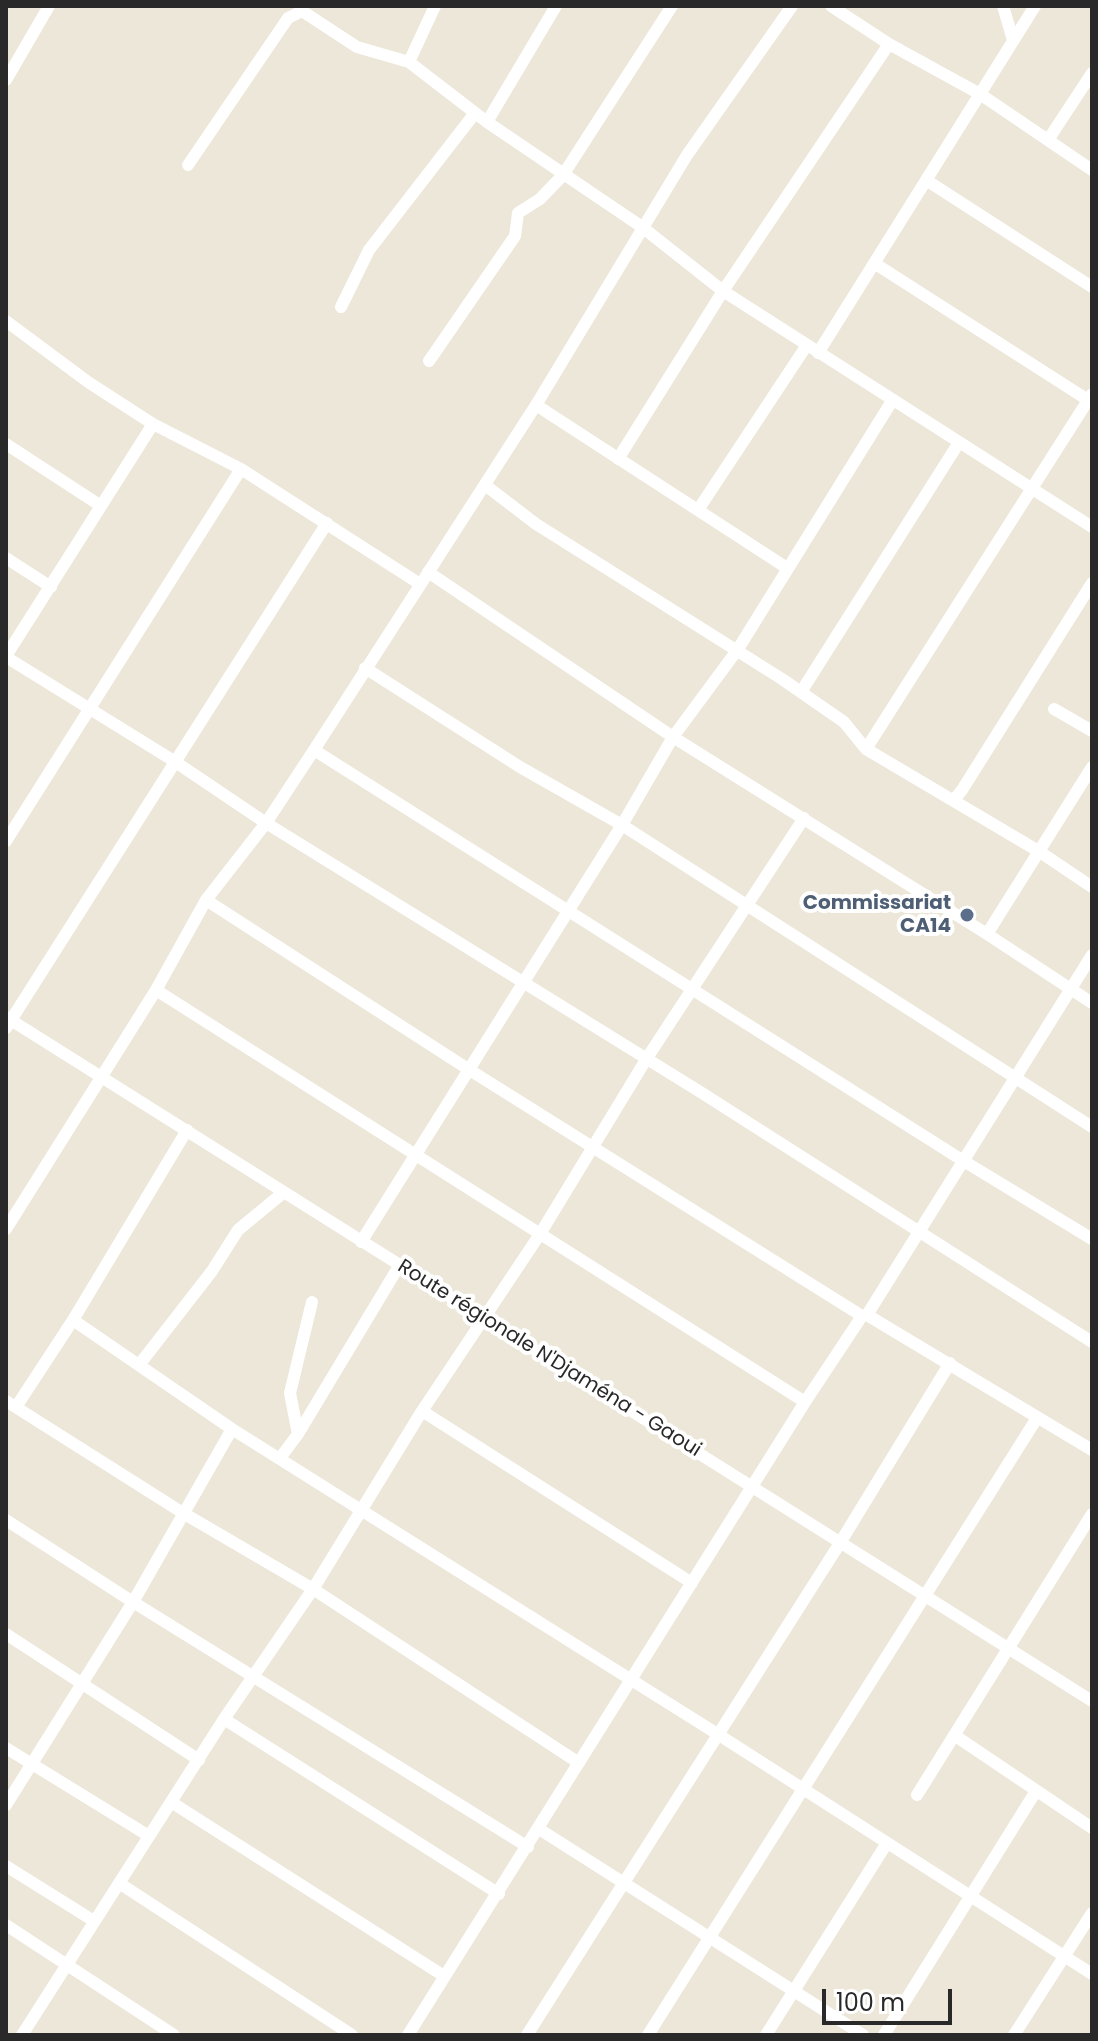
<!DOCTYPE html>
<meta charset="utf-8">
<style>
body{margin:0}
#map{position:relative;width:1098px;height:2041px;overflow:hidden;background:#ede7d9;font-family:Poppins,sans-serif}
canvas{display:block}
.frame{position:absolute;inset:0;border:8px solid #292929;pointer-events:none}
.scale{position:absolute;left:822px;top:1989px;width:130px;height:36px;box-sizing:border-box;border:4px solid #292929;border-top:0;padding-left:10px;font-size:24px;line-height:28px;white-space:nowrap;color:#292929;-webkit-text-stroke:6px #fff;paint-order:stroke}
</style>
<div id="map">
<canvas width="1098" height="2041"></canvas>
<div class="frame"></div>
<div class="scale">100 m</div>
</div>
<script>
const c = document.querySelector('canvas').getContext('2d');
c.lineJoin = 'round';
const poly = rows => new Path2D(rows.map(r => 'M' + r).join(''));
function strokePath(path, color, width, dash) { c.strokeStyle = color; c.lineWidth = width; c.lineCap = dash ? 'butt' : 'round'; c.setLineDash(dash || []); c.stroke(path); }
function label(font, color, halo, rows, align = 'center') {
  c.font = font + ' Poppins,sans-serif'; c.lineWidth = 8; c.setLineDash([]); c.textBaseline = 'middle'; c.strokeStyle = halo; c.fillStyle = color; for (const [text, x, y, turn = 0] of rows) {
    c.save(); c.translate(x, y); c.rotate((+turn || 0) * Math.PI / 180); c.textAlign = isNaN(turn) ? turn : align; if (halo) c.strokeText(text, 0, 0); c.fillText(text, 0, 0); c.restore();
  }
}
const minor = poly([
 [831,6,889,44,980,94,1092,170],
 [1003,6,1013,40],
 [409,62,435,6],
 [6,80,49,6],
 [487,122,556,6],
 [1048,140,1092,73],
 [188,165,288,18,302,11,357,47,409,62,487,122,642,227,723,291,1092,527],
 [926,180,1092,287],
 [874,263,1088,400],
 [341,307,369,250,475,113],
 [6,321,88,382,153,424,241,469,420,584],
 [818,353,1035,6],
 [429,361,515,236,518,213,540,199,563,175,672,6],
 [536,405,787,568],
 [6,444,101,506],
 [618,459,723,291,889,44],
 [485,485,536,524,782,679,844,722,866,749,1040,852,1092,887],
 [698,510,807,345],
 [6,558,51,587],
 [428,572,673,737,987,934,1092,1003],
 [6,656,153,424],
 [6,657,174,761,266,823,702,1093,1092,1342],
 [365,668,520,767,622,825,1092,1127],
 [801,692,958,444],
 [1054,709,1092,731],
 [866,749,1092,394],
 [314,750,962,1160,1092,1239],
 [954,800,962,790,1092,583],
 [6,841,241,469],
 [206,900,468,1069,862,1316],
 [987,934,1092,767],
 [156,990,805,1402],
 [6,1017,1092,1701],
 [6,1028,327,523],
 [6,1229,156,990,206,900,266,823,314,750,536,405,687,155,792,6],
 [361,1242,622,825,673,737,738,649,892,401],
 [867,1315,1092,1450],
 [73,1320,232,1429,719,1735,1092,1974],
 [139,1365,212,1271,238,1230,284,1192],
 [6,1401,183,1513,313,1589,579,1763],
 [16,1407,73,1320,187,1130],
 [422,1411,692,1583],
 [298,1434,290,1393,312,1302],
 [280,1458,298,1434,399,1266],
 [6,1520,133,1602,528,1847],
 [6,1634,199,1760],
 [224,1719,499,1894],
 [954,1735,1092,1828],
 [6,1748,149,1836],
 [917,1795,1092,1514],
 [171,1802,444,1976],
 [6,1805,133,1602,232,1429],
 [539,1829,863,2035],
 [6,1866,94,1921],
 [119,1883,352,2035],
 [6,1925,174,2035],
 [22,2035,224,1719,313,1589,422,1411,540,1234,647,1058,804,818],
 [408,2035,805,1402,862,1316,867,1315,1092,955],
 [527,2035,840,1543,950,1363],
 [648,2035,1037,1418],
 [766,2035,887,1843],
 [884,2035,1036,1791],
 [1014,2035,1092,1913]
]);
const markers = [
 [967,915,8,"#5c6f8a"]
];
const serviceNames = [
 ["Commissariat",951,904],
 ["CA14",951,927]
];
const streetNames = [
 ["Route régionale N'Djaména - Gaoui",549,1359,32]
];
strokePath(minor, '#fff', 12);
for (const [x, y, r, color] of markers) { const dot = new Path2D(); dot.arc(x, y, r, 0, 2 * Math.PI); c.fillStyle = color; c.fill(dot); strokePath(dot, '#fff', 3); }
label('bold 20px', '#4e5e75', '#fff', serviceNames, 'right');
label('20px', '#292929', '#fff', streetNames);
</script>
